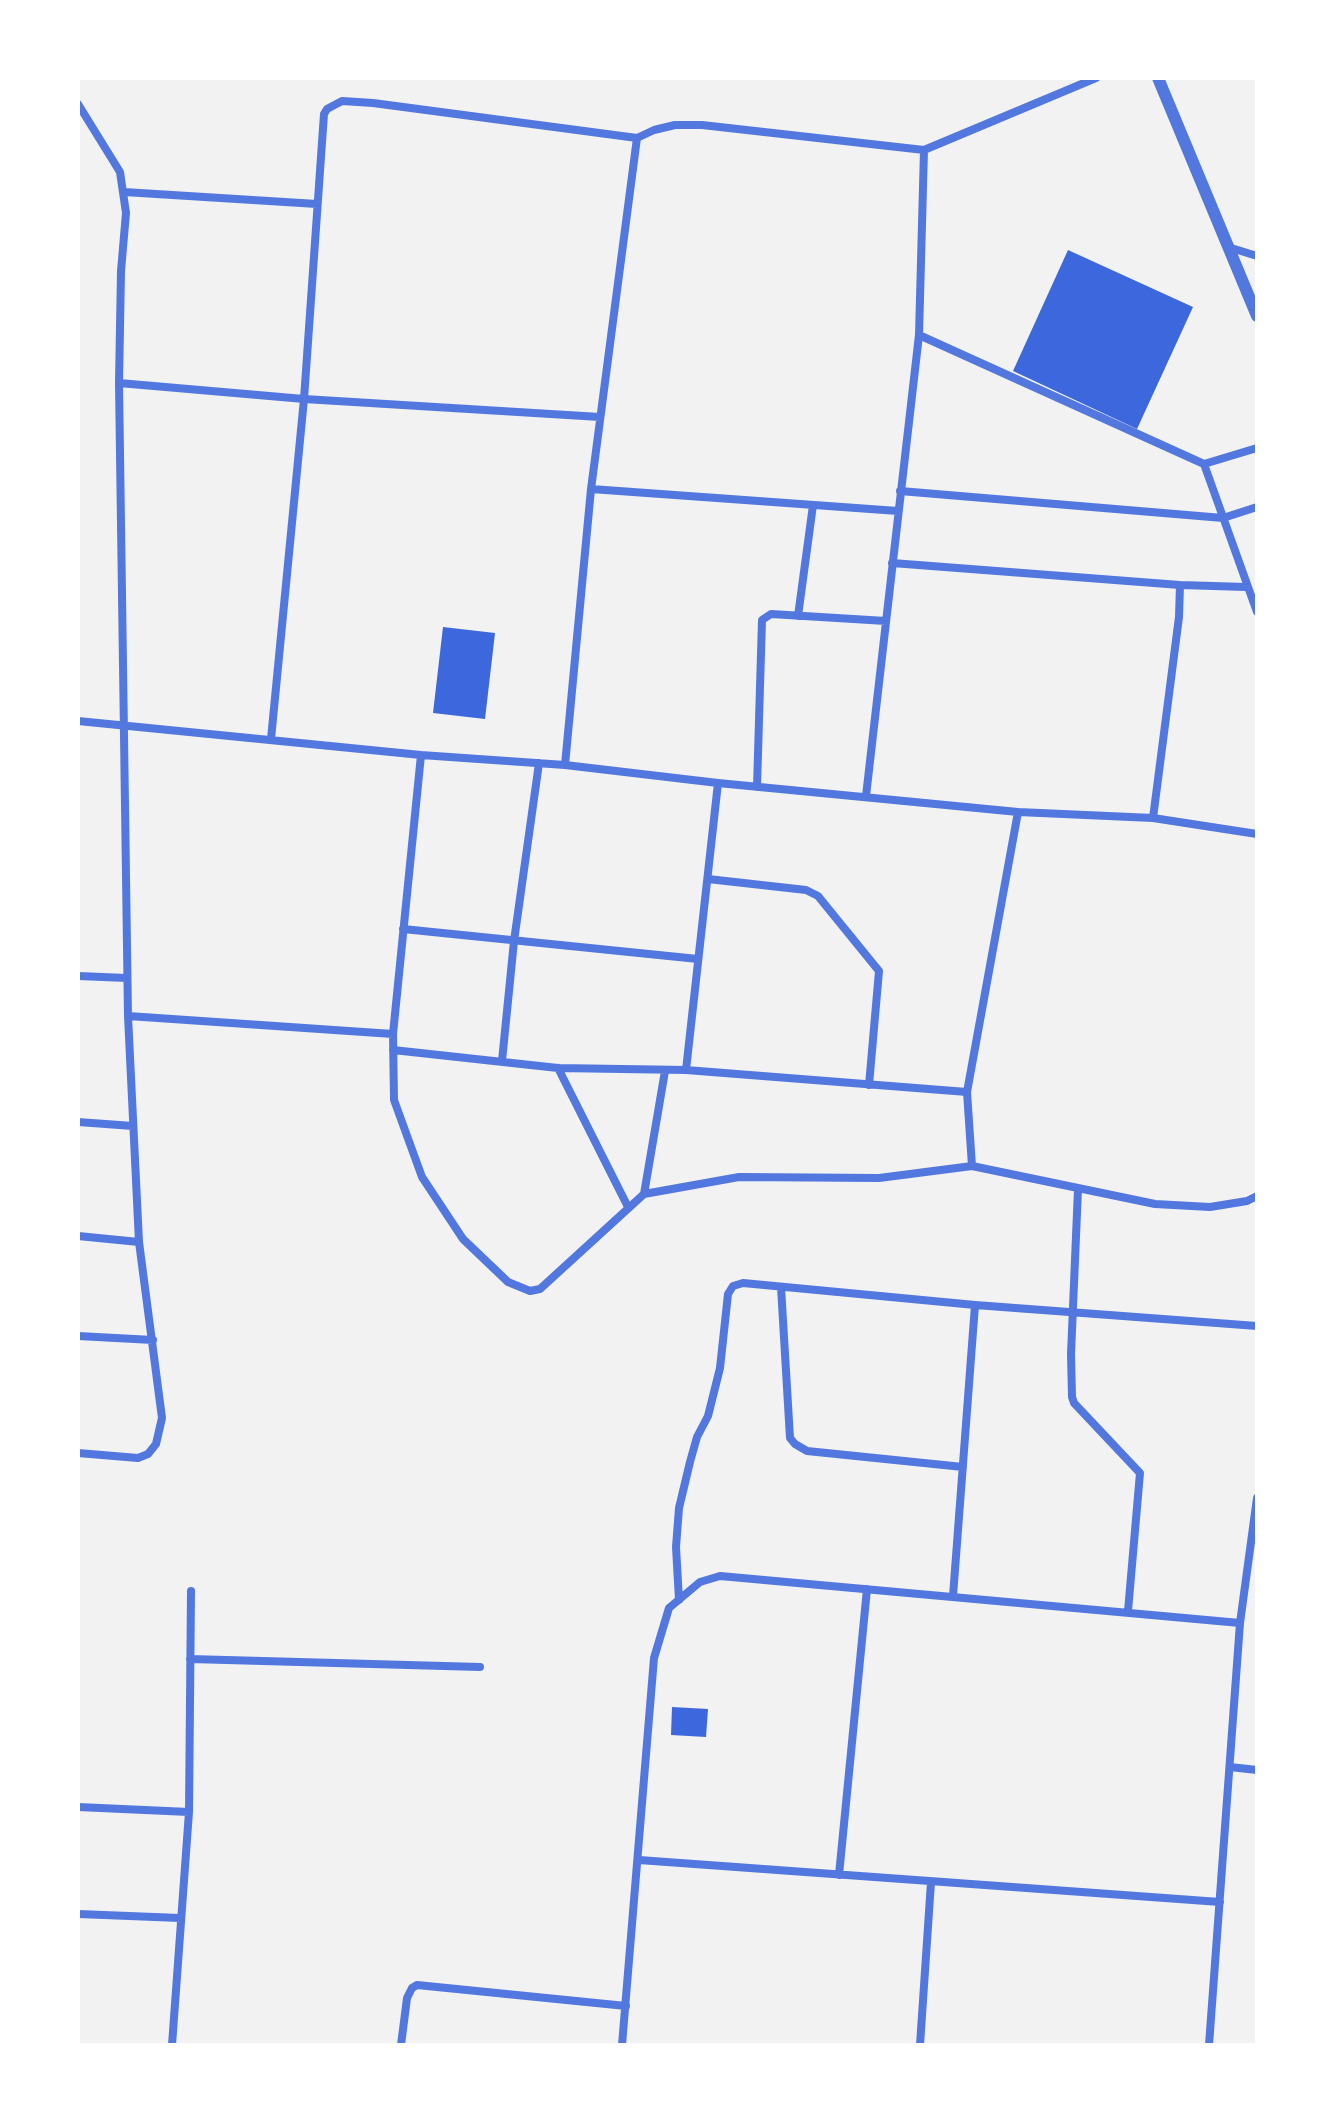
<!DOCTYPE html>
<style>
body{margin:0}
#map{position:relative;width:1335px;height:2123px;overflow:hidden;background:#f2f2f2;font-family:Figtree,sans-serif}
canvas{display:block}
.frame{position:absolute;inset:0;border:80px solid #fff;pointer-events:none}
</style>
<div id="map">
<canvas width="1335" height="2123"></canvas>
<div class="frame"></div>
</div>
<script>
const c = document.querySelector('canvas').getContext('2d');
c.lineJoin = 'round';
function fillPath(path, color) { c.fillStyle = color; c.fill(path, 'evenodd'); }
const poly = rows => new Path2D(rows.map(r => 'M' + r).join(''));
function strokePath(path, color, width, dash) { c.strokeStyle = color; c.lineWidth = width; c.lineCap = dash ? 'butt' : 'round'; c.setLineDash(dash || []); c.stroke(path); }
const building = poly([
 [1068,250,1193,307,1137,429,1013,371],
 [443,627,495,633,485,719,433,713],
 [672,1707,708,1709,706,1737,671,1735]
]);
const minor = poly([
 [78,104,120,172,126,213,121,271,119,383,128,1016,139,1242,162,1418,156,1444,148,1454,138,1458,78,1453],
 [124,192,317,204],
 [1228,247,1257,256],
 [919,335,1204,464,1257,612],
 [119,383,304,399,600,417],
 [1204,464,1257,448],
 [591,489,898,511],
 [900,491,1223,518,1257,507],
 [892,563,1180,585,1246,587],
 [798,616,813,505],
 [78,721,421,755,565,765,718,783,1018,812,1153,818,1257,834],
 [271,739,304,399,324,114,327,109,342,101,373,103,637,138],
 [565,765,591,489,637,138,654,130,675,125,702,125,924,150,1096,78],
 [757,787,762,620,771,614,886,621],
 [866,796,919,335,924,150],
 [1153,818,1179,617,1180,585],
 [708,879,806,890,818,896,879,971,869,1085],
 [403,929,698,959],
 [78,976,127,978],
 [128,1016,393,1034,421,755],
 [393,1034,394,1100,422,1177,463,1239,508,1282,530,1291,540,1289,644,1194,665,1071],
 [393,1050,558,1068,686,1070,967,1092,1018,812],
 [502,1061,514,941,539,763],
 [558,1068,628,1207],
 [686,1070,718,783],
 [967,1092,972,1166,1155,1204,1210,1207,1247,1201,1257,1196],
 [78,1122,133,1126],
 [1078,1189,1071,1354,1072,1397,1074,1403,1140,1473,1128,1611],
 [644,1194,739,1177,879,1178,972,1166],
 [78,1236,139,1242],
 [781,1287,790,1438,795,1444,807,1451,963,1467],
 [78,1336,153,1340],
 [953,1596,975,1305],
 [679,1600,676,1547,679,1508,690,1462,697,1437,708,1416,720,1368,728,1294,733,1286,743,1283,975,1305,1257,1326],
 [1240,1623,1257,1498],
 [190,1659,480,1667],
 [1230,1767,1257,1770],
 [78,1807,189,1812,172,2045],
 [189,1812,191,1591],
 [639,1860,1220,1902],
 [839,1875,867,1589],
 [78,1914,180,1918],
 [401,2045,407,1998,412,1988,417,1985,626,2006],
 [622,2045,654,1658,669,1608,700,1582,720,1576,1240,1623,1209,2045],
 [920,2045,931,1882]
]);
const tertiary = poly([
 [1158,78,1257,316]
]);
fillPath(building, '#3d67dc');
strokePath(minor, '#5277de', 8);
strokePath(tertiary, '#5277de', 12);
</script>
